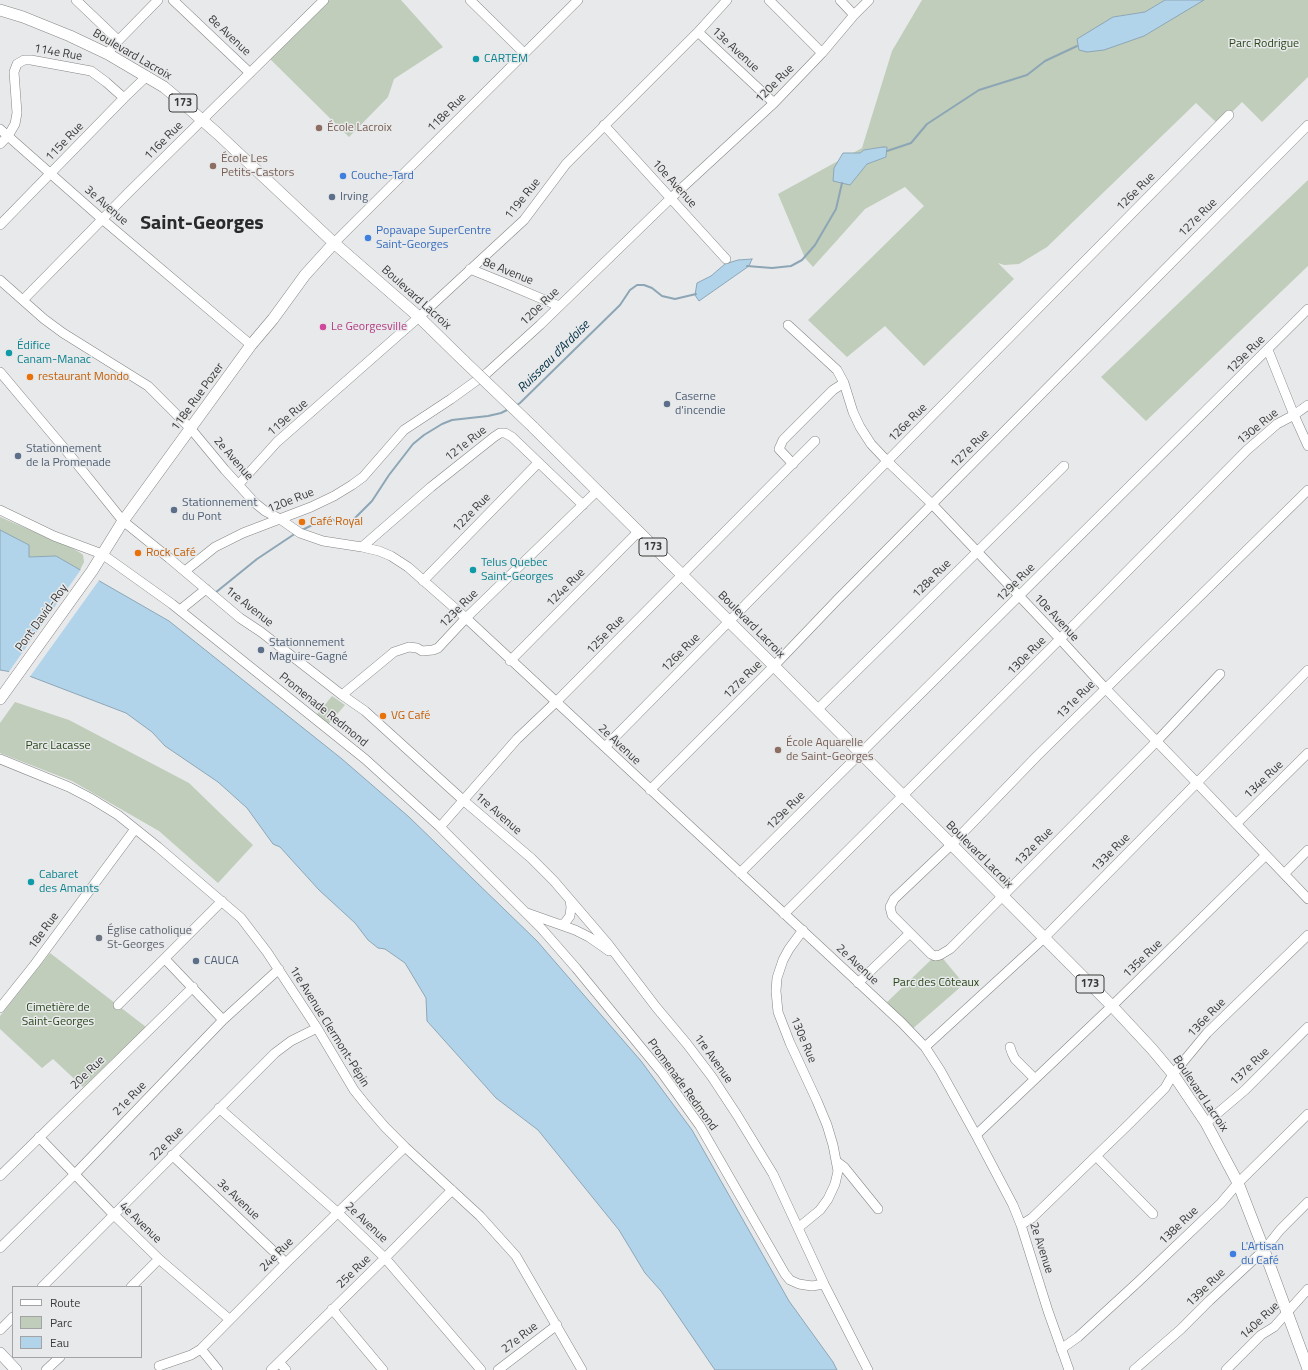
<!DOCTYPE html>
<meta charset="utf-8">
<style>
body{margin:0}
#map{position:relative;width:1308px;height:1370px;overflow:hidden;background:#e8e9ea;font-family:"Titillium Web",sans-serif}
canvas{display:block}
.legend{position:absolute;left:12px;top:1286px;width:130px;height:72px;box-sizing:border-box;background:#e8e9ea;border:1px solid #a2a3a4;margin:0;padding:5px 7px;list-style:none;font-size:12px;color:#3a3a3b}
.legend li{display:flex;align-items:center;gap:8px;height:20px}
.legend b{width:20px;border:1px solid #a2a3a4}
</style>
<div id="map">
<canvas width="1308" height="1370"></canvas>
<ul class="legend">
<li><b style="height:5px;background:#fff"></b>Route</li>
<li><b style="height:11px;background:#bfcdba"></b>Parc</li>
<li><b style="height:11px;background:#b1d4ea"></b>Eau</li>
</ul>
</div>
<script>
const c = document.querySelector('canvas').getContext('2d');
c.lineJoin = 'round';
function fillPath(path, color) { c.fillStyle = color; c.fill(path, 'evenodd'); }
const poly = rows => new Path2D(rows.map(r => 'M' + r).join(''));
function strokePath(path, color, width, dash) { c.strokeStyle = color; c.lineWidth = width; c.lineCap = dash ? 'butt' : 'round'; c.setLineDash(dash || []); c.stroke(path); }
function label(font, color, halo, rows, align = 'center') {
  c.font = font + ' "Titillium Web",sans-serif'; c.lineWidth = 3; c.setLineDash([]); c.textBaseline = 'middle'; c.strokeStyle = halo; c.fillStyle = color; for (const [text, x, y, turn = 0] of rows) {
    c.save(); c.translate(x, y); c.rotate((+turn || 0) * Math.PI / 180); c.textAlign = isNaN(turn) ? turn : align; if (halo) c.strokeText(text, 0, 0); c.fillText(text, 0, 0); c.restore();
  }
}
const green = poly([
 [324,0,401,0,443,47,394,79,388,97,349,137,267,56],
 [922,0,1165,0,1145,12,1113,17,1144,36,1198,3,1197,0,1308,0,1308,77,1262,122,1242,102,1229,115,1217,123,1196,103,1047,247,1019,264,1004,265,998,263,1014,279,924,366,885,326,847,357,808,320,924,206,905,187,865,209,813,267,805,258,778,194,838,161,850,185,867,164,886,157,887,147,883,147,864,150,860,153,853,153,862,148,892,51],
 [1308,180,1308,266,1146,421,1101,377],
 [0,517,72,548,79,552,83,555,84,562,80,570,56,556,29,557,29,545,0,530],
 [332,696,345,705,326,727,314,718],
 [15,702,69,720,189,783,253,845,218,883,159,831,72,781,0,753,0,723],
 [50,953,146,1027,83,1087,53,1059,42,1068,0,1029,0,1016],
 [940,955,964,984,910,1031,884,1005,935,956]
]);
const water = poly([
 [1165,0,1204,0,1144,36,1104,50,1087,52,1079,50,1077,39,1113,17,1145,12,1165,0],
 [883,147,887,147,886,157,867,164,850,185,833,181,834,168,843,153,860,153,864,150,883,147],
 [752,259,749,266,699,301,695,295,697,283,711,276,725,264,738,260,752,259],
 [0,530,29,545,29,557,56,556,169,621,342,759,409,817,537,941,641,1061,692,1130,789,1301,833,1362,837,1370,715,1370,661,1291,645,1273,619,1230,538,1130,496,1098,427,1021,426,998,405,963,385,949,378,948,368,940,355,923,319,890,280,847,273,844,247,808,218,782,165,746,152,732,126,713,24,674,0,670,0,530]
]);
const pier = poly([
 [82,568,100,579,29,678,8,673]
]);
const stream = poly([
 [887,151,911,143,927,124,979,90,1027,75,1045,61,1077,46],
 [747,266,772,268,791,266,802,260,815,245,836,209,842,183],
 [517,405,520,403,620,305,630,290,637,285,644,285,652,288,662,296,675,299,696,294],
 [302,530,329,517,338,523,344,524,350,523,372,501,389,475,413,444,424,435,442,424,452,420,488,416,501,413,509,409],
 [215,593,257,559,296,533]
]);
const minor = poly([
 [76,0,118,40],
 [173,0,250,73],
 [470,0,524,53],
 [769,0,822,53],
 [840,0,854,15],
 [698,32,774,103],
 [108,54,113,46,158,0],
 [604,125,726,259],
 [0,129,102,219,251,345],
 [0,144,8,136,15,124,17,113,14,72,17,64,24,60,31,60,91,71,106,82,124,98],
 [0,225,124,98,147,76],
 [334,243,578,0],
 [470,269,507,284,559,306],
 [0,280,44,319,63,333,148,386,191,429,225,470,255,503,265,511,280,519,300,533,323,541,362,547,379,551,391,556,408,567,466,618,902,1023,925,1047,940,1070,976,1135,1013,1205,1021,1225,1048,1311,1069,1370],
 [23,300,129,192,324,0],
 [788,325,837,370,844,383,853,412,860,427,871,444,887,461,932,504,1060,639,1105,688,1197,783,1308,899],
 [1268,350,1294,415,1308,446],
 [0,372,69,454,123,521,169,558,240,618,261,632,342,695,365,711,463,800,531,858,554,881,608,944,656,1007,687,1044,712,1077,737,1115,773,1174,824,1284,868,1370],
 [793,464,779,449,783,440,833,390,844,383],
 [239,484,277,442,419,317,524,220,566,164,698,32,727,0],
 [0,510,54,536,102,554,172,604,365,759,440,827,541,928,576,968,662,1073,700,1126,785,1274,790,1280,799,1284,812,1286,824,1284],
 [362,547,431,487,494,437,500,433,505,433,512,437,583,505],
 [185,571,215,547,243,533,311,507,334,496,352,485,363,477,404,430,451,399,487,373,540,325,671,198,774,103,822,53,854,15,869,0],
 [423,581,538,463],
 [180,610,206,589],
 [510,661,638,532],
 [1220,674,1157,741,950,949,940,955,935,956,931,954,892,915,890,907,894,899,951,845,1037,756,1308,490],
 [342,695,394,652,409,647,417,648,422,651,433,650,438,648,466,618,597,491],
 [817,710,1064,466],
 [605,747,1229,115],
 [0,759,69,787,92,799,118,815,158,847,241,918,267,952,317,1028,354,1090,366,1105,385,1127,405,1147,480,1216,516,1256,582,1370],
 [650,790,774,666,838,599,1308,125],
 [1236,824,1308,753],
 [440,827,517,739,556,702,815,441],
 [740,873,1308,309],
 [1284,874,1308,850],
 [527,913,575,930,589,937,609,951],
 [784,914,1060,639,1247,450,1277,424,1294,415,1308,405],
 [558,924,564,924,570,916,571,907,570,900],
 [165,959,223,1020],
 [858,983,910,933],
 [118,1005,222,901],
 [0,1008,35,964,135,829],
 [925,1047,1044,938,1308,670],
 [1010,1047,1012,1053,1015,1059,1035,1079],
 [219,1108,337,1212,385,1258,481,1370],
 [1206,1123,1245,1090,1308,1027],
 [976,1135,1112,1006,1266,855],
 [39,1137,113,1214,159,1259,229,1319],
 [172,1155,286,1263],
 [1096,1156,1153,1214],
 [836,1161,844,1167,878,1209],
 [0,1176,193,987],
 [1021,1225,1032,1218,1127,1126,1165,1088,1173,1074,1207,1033,1308,935],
 [798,1228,820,1210,828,1199,835,1184,838,1171,833,1145,827,1125,817,1101,790,1043,778,1012,776,991,777,978,783,960,789,949,803,930],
 [0,1248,75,1174,223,1020,279,969],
 [42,1287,275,1053,291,1041,317,1028],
 [131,1287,159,1259],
 [332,1309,383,1370],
 [0,1330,13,1317],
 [201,1349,218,1370],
 [1061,1349,1078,1337,1138,1282,1221,1203,1238,1183,1308,1114],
 [279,1362,286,1370],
 [159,1366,191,1355,201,1349,286,1263,405,1147],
 [46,1370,60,1357],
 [271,1370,385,1258,452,1190],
 [498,1370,557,1325],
 [1134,1370,1181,1329,1209,1301,1264,1250,1280,1230,1308,1202],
 [1226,1370,1261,1335,1274,1327,1308,1289]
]);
const major = poly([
 [0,10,23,17,70,36,108,54,164,87,177,98,218,134,334,243,419,317,464,361],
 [533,427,774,666,1112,1006,1152,1049,1173,1074,1206,1123,1238,1183,1264,1250,1308,1369],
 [0,699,92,571,123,521,251,345,273,319,305,275,334,243],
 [0,1353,16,1370]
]);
const majorBridge = poly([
 [464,361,533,427]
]);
const markers = [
 [476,59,4,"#0f9aa8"],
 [319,128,4,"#8d6e63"],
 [213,166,4,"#8d6e63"],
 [343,176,4,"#3f7fe0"],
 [332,197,4,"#5c6f8a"],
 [368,238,4,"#3f7fe0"],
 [323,327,4,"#d1479c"],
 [9,353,4,"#0f9aa8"],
 [30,377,4,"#e8710a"],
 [667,404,4,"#5c6f8a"],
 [18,456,4,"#5c6f8a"],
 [174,510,4,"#5c6f8a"],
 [302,522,4,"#e8710a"],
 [138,553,4,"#e8710a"],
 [473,570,4,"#0f9aa8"],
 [261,650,4,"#5c6f8a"],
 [383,716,4,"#e8710a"],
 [778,750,4,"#8d6e63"],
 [31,882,4,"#0f9aa8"],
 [99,938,4,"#6b7280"],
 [196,961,4,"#5c6f8a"],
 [1233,1254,4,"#3f7fe0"]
];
const shields = [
 [183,103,28],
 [653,547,28],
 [1090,984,28]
];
const shieldNames = [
 ["173",183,103],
 ["173",653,547],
 ["173",1090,984]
];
const streetNames = [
 ["8e Avenue",229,36,43],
 ["13e Avenue",735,50,43],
 ["114e Rue",58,53,10],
 ["Boulevard Lacroix",132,55,30],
 ["120e Rue",775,84,-45],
 ["118e Rue",447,113,-45],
 ["116e Rue",164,141,-45],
 ["115e Rue",65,142,-46],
 ["10e Avenue",674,184,48],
 ["126e Rue",1136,192,-45],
 ["119e Rue",523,199,-51],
 ["3e Avenue",106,206,41],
 ["127e Rue",1198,218,-45],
 ["8e Avenue",508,272,22],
 ["Boulevard Lacroix",416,298,42],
 ["120e Rue",540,307,-44],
 ["129e Rue",1246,355,-45],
 ["118e Rue Pozer",198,397,-54],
 ["119e Rue",288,418,-41],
 ["126e Rue",908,423,-45],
 ["130e Rue",1258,427,-39],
 ["121e Rue",466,444,-38],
 ["127e Rue",970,449,-45],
 ["2e Avenue",233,459,49],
 ["120e Rue",291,501,-22],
 ["122e Rue",472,513,-46],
 ["128e Rue",932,579,-45],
 ["129e Rue",1016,583,-45],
 ["124e Rue",566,588,-45],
 ["1re Avenue",249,607,38],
 ["123e Rue",459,609,-45],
 ["Pont David-Roy",42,618,-54],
 ["10e Avenue",1056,618,47],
 ["Boulevard Lacroix",751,625,45],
 ["125e Rue",606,635,-46],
 ["126e Rue",681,653,-45],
 ["130e Rue",1027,656,-45],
 ["127e Rue",743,680,-45],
 ["131e Rue",1076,700,-45],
 ["Promenade Redmond",323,710,39],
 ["2e Avenue",619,745,43],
 ["134e Rue",1264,780,-44],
 ["129e Rue",786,811,-45],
 ["1re Avenue",498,814,41],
 ["132e Rue",1034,847,-45],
 ["133e Rue",1111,853,-45],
 ["Boulevard Lacroix",979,855,45],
 ["18e Rue",44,931,-54],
 ["135e Rue",1143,959,-44],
 ["2e Avenue",857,965,43],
 ["136e Rue",1207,1018,-46],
 ["1re Avenue Clermont-Pépin",329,1027,58],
 ["130e Rue",803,1040,67],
 ["1re Avenue",713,1059,54],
 ["137e Rue",1250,1067,-44],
 ["20e Rue",88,1073,-44],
 ["Promenade Redmond",682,1085,54],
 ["Boulevard Lacroix",1200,1094,56],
 ["21e Rue",130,1099,-46],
 ["22e Rue",167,1144,-45],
 ["3e Avenue",238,1200,43],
 ["4e Avenue",140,1223,44],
 ["2e Avenue",366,1223,43],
 ["138e Rue",1179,1226,-44],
 ["2e Avenue",1041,1248,72],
 ["24e Rue",277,1255,-45],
 ["25e Rue",354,1272,-44],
 ["139e Rue",1206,1288,-44],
 ["140e Rue",1260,1321,-43],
 ["27e Rue",520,1338,-38]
];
const parkNames = [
 ["Parc Rodrigue",1264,44],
 ["Parc Lacasse",58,746],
 ["Parc des Côteaux",936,983],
 ["Cimetière de",58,1008],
 ["Saint-Georges",58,1022]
];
const cultureNames = [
 ["CARTEM",484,59],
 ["Édifice",17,346],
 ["Canam-Manac",17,360],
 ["Telus Quebec",481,563],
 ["Saint-Georges",481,577],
 ["Cabaret",39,875],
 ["des Amants",39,889]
];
const educationNames = [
 ["École Lacroix",327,128],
 ["École Les",221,159],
 ["Petits-Castors",221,173],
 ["École Aquarelle",786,743],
 ["de Saint-Georges",786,757]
];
const shopNames = [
 ["Couche-Tard",351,176],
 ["Popavape SuperCentre",376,231],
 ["Saint-Georges",376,245],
 ["L'Artisan",1241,1247],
 ["du Café",1241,1261]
];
const serviceNames = [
 ["Irving",340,197],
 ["Caserne",675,397],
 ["d'incendie",675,411],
 ["Stationnement",26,449],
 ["de la Promenade",26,463],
 ["Stationnement",182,503],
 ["du Pont",182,517],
 ["Stationnement",269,643],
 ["Maguire-Gagné",269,657],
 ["CAUCA",204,961]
];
const hotelNames = [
 ["Le Georgesville",331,327]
];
const foodNames = [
 ["restaurant Mondo",38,377],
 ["Café Royal",310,522],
 ["Rock Café",146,553],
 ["VG Café",391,716]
];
const worshipNames = [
 ["Église catholique",107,931],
 ["St-Georges",107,945]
];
const waterNames = [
 ["Ruisseau d'Ardoise",554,357,-45]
];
const townNames = [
 ["Saint-Georges",202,224]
];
fillPath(green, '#bfcdba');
fillPath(water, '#b1d4ea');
strokePath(water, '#8da6b6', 1);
fillPath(pier, '#e8e9ea');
strokePath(stream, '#8da6b6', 2);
strokePath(minor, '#848586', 10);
strokePath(major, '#848586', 12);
strokePath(minor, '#fff', 9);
strokePath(major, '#fff', 11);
strokePath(majorBridge, '#848586', 12, []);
strokePath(majorBridge, '#fff', 11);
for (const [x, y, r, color] of markers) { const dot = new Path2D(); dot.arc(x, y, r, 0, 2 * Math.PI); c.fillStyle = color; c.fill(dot); strokePath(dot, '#e8e9ea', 1.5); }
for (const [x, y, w] of shields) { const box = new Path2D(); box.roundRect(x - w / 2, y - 9, w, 18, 3); c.fillStyle = '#e8e9ea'; c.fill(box); strokePath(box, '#3a3a3b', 1); }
label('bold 11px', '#3a3a3b', null, shieldNames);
label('12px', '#3a3a3b', '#e8e9ea', streetNames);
label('12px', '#28461a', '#e8e9ea', parkNames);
label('12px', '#0d838f', '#e8e9ea', cultureNames, 'left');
label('12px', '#785e54', '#e8e9ea', educationNames, 'left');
label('12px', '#366cbe', '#e8e9ea', shopNames, 'left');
label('12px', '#4e5e75', '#e8e9ea', serviceNames, 'left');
label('12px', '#b23c85', '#e8e9ea', hotelNames, 'left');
label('12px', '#c56008', '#e8e9ea', foodNames, 'left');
label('12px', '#5b616d', '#e8e9ea', worshipNames, 'left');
label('italic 13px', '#002f46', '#e8e9ea', waterNames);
label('bold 20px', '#292a2b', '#e8e9ea', townNames);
</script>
